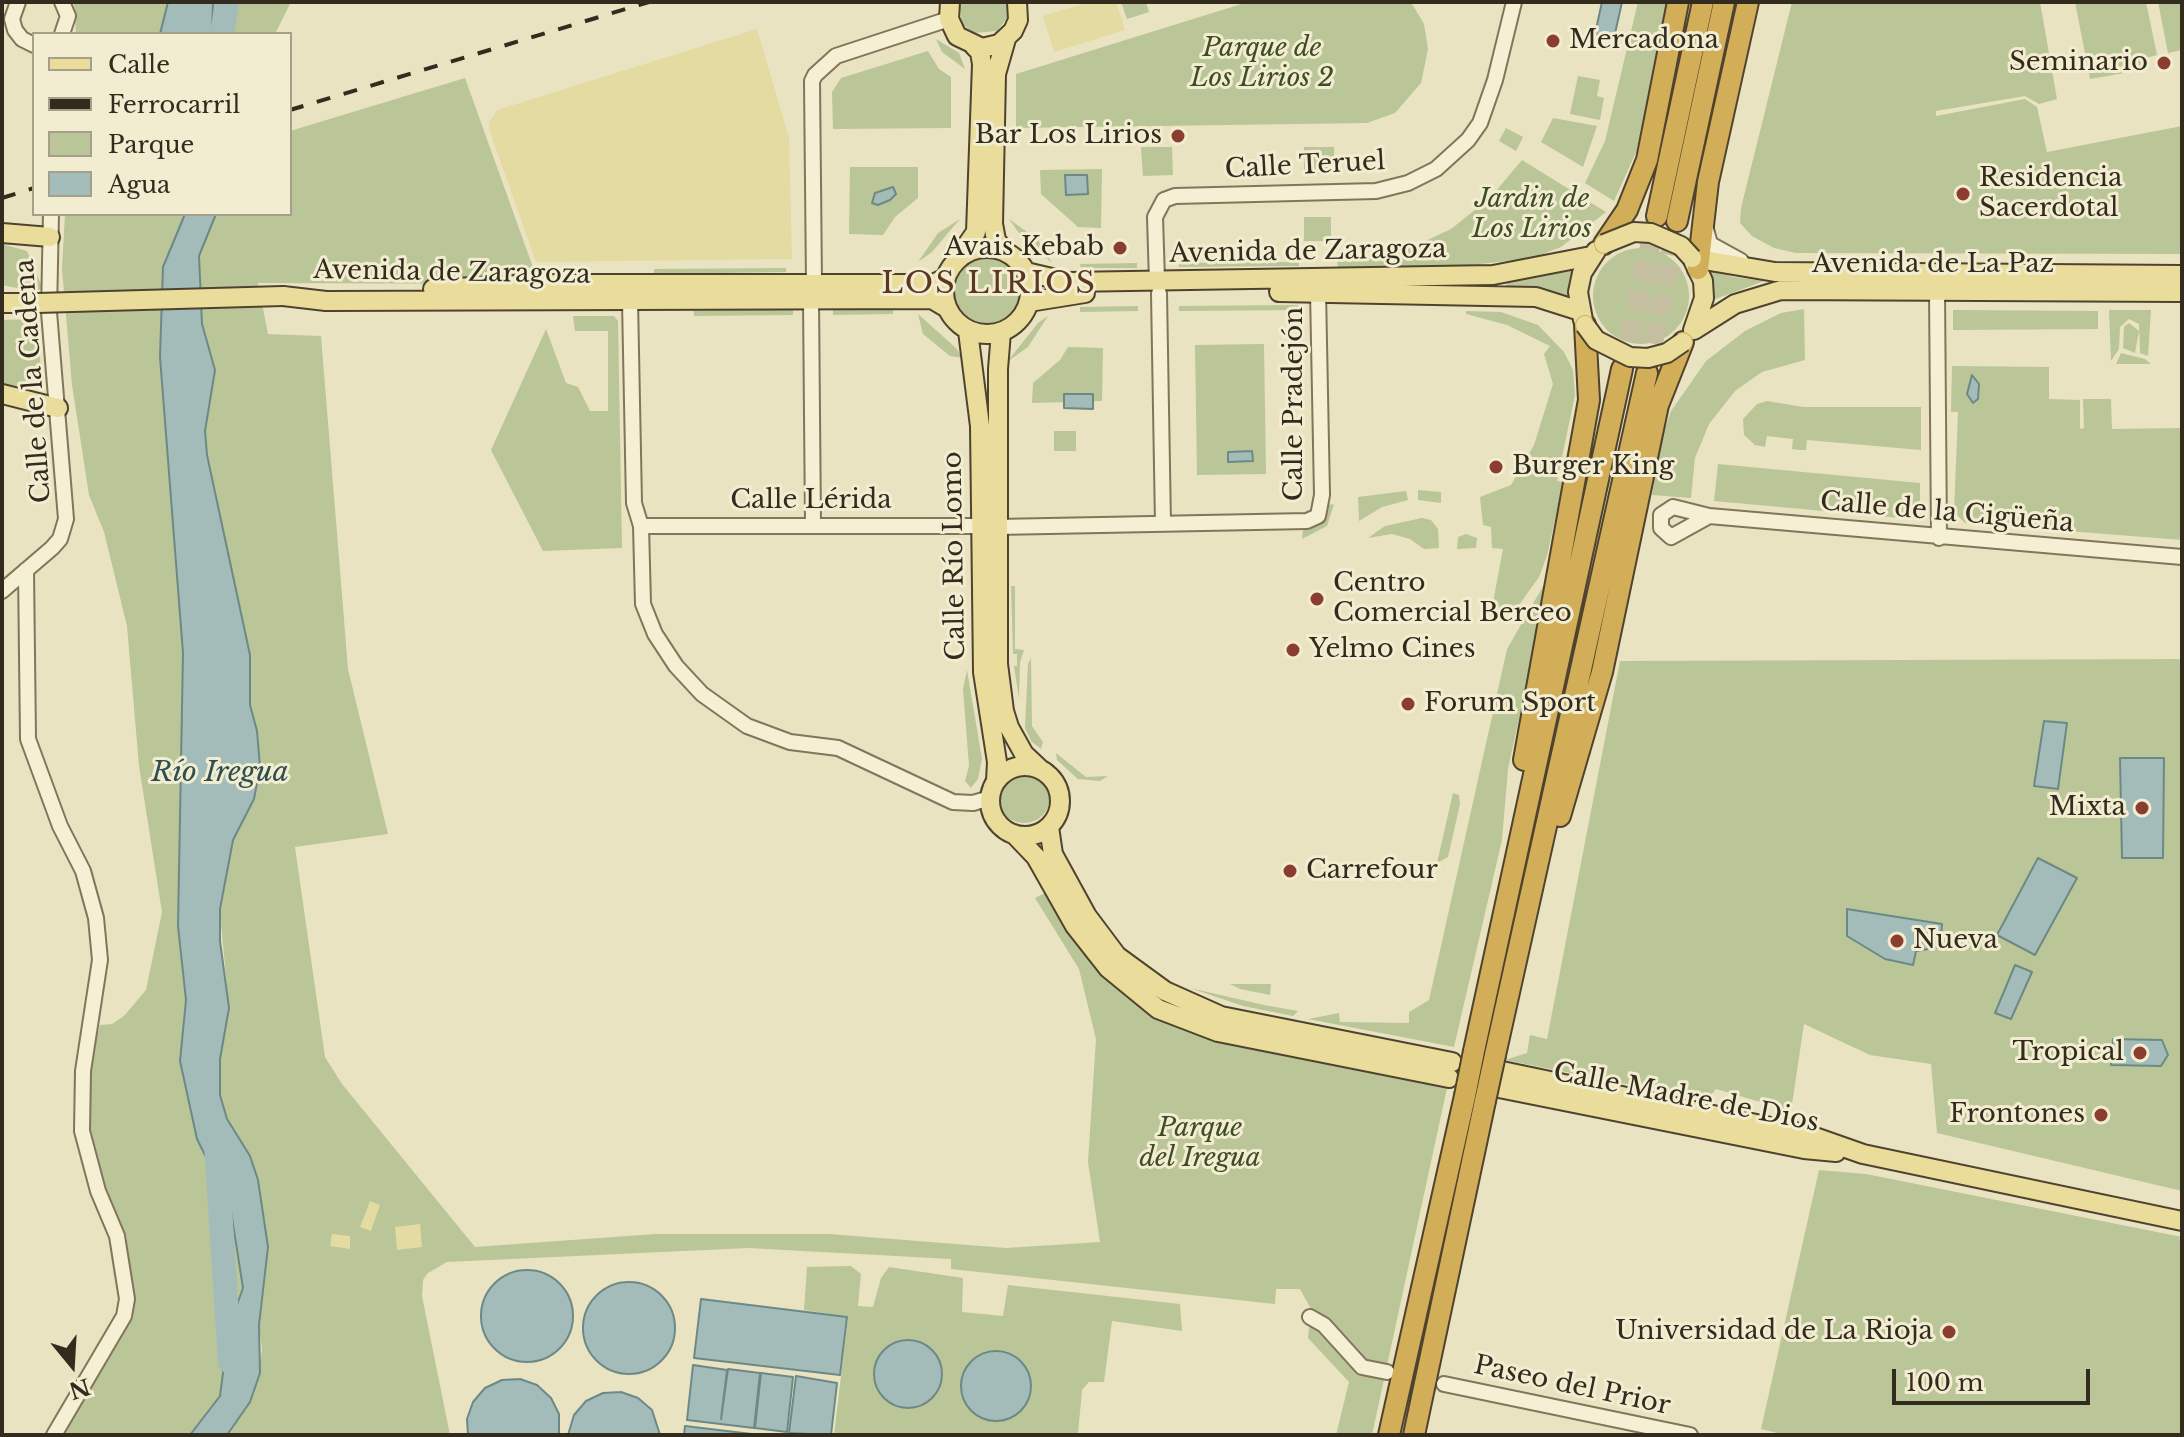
<!DOCTYPE html>
<meta charset="utf-8">
<style>
body{margin:0}
#map{position:relative;width:2184px;height:1437px;overflow:hidden;background:#e9e3c2;font-family:"Libre Baskerville",serif}
canvas{display:block}
.frame{position:absolute;inset:0;border:4px solid #332b1e;pointer-events:none}
.legend{position:absolute;left:32px;top:32px;width:260px;height:184px;box-sizing:border-box;background:#f2edd1;border:2px solid #a69f89;margin:0;padding:10px 14px;list-style:none;font-size:24px;color:#332b1e}
.legend li{display:flex;align-items:center;gap:16px;height:40px}
.legend b{width:40px;border:2px solid #a69f89}
.north{position:absolute;left:32px;top:1325px;width:80px;height:80px;-webkit-text-stroke:6px #f2edd1;paint-order:stroke;rotate:162deg;font-size:22px;font-weight:700;line-height:32px;text-align:center;color:#332b1e}
.north::after{content:'';display:block;margin:auto;width:28px;height:36px;background:#332b1e;clip-path:polygon(50% 0,100% 100%,50% 72%,0 100%)}
.scale{position:absolute;left:1892px;top:1369px;width:198px;height:36px;box-sizing:border-box;border:4px solid #332b1e;border-top:0;padding-left:10px;font-size:24px;line-height:28px;white-space:nowrap;color:#332b1e;-webkit-text-stroke:6px #f2edd1;paint-order:stroke}
</style>
<div id="map">
<canvas width="2184" height="1437"></canvas>
<div class="frame"></div>
<ul class="legend">
<li><b style="height:10px;background:#eadd9c"></b>Calle</li>
<li><b style="height:10px;background:#332b1e"></b>Ferrocarril</li>
<li><b style="height:22px;background:#bac697"></b>Parque</li>
<li><b style="height:22px;background:#a4bcb9"></b>Agua</li>
</ul>
<div class="north">N</div>
<div class="scale">100 m</div>
</div>
<script>
const c = document.querySelector('canvas').getContext('2d');
c.lineJoin = 'round';
function fillPath(path, color) { c.fillStyle = color; c.fill(path, 'evenodd'); }
const poly = rows => new Path2D(rows.map(r => 'M' + r).join(''));
function strokePath(path, color, width, dash) { c.strokeStyle = color; c.lineWidth = width; c.lineCap = dash ? 'butt' : 'round'; c.setLineDash(dash || []); c.stroke(path); }
function label(font, color, halo, rows, align = 'center') {
  c.font = font + ' "Libre Baskerville",serif'; c.lineWidth = 6; c.setLineDash([]); c.textBaseline = 'middle'; c.strokeStyle = halo; c.fillStyle = color; for (const [text, x, y, turn = 0] of rows) {
    c.save(); c.translate(x, y); c.rotate((+turn || 0) * Math.PI / 180); c.textAlign = isNaN(turn) ? turn : align; if (halo) c.strokeText(text, 0, 0); c.fillText(text, 0, 0); c.restore();
  }
}
const green = poly([
 [74,2,168,2,160,34,76,34],
 [213,2,291,2,275,34,212,34],
 [959,2,1007,2,1007,18,997,31,974,33,962,24],
 [1121,2,1146,2,1149,12,1127,19],
 [1248,2,1411,2,1424,24,1428,49,1421,83,1395,113,1367,123,1016,128,1016,74],
 [1638,2,1669,2,1637,150,1614,201,1585,183,1605,141],
 [1792,2,2040,2,2057,99,2039,104,2025,96,1936,111,1936,116,2025,99,2037,107,2047,152,2182,126,2182,254,1796,253,1774,248,1752,236,1740,223,1741,208],
 [2075,2,2146,2,2157,55,2146,58,2148,69,2090,79],
 [2158,2,2182,2,2182,50,2168,53],
 [936,39,959,53,965,69,942,52],
 [928,51,939,69,951,77,951,128,833,129,832,92,841,78],
 [1578,76,1600,80,1597,96,1604,98,1600,120,1570,114],
 [465,78,539,284,258,283,268,334,321,336,348,669,388,834,295,847,325,1057,342,1084,475,1247,655,1234,829,1234,1006,1248,1100,1242,1088,1162,1096,1039,1079,969,1035,898,1047,892,1162,1019,1447,1088,1372,1435,1336,1435,1349,1382,1308,1338,1311,1309,1300,1289,1276,1289,1275,1304,951,1269,951,1259,748,1248,447,1262,428,1273,423,1280,422,1296,450,1435,227,1435,254,1394,262,1350,259,1325,268,1247,258,1180,250,1156,227,1119,220,1095,220,1059,229,1008,220,913,233,840,254,799,260,767,257,731,250,705,250,655,207,455,205,431,215,370,202,324,199,256,216,214,290,214,290,131],
 [1553,118,1597,126,1583,167,1541,142],
 [1506,128,1523,137,1516,151,1499,141],
 [1141,147,1172,147,1173,175,1143,176],
 [1304,147,1334,147,1334,174,1304,174],
 [1522,160,1606,212,1561,247,1533,258,1471,265,1338,268,1337,258,1390,253,1419,244,1451,229,1490,198],
 [850,167,918,167,918,198,895,217,883,235,849,234],
 [1102,169,1101,228,1078,227,1041,194,1040,170],
 [65,214,185,214,163,267,160,357,183,653,178,926,186,1000,180,1062,197,1139,230,1205,243,1288,229,1327,220,1396,190,1435,53,1435,131,1300,132,1283,127,1251,90,1138,88,1065,100,1025,112,1024,124,1016,146,990,162,912,139,766,127,626,104,532,89,495,72,385,62,269],
 [1304,217,1331,217,1331,241,1304,241],
 [960,219,932,252,918,262,938,233],
 [1009,219,1038,240,1052,263,1019,233],
 [2,244,27,251,43,289,32,291,2,285],
 '1593 296a48 48 0 1 1 96 0a48 48 0 1 1-96 0Z',
 '951 289a35 35 0 1 1 70 0a35 35 0 1 1-70 0Z',
 [1299,262,1299,266,1179,267,1179,263],
 [1137,263,1137,268,1081,268,1080,264],
 [786,268,786,272,654,274,654,269],
 [1574,269,1570,299,1534,289,1507,287,1506,282],
 [1710,271,1734,277,1764,281,1713,300],
 [1299,305,1299,310,1179,311,1179,306],
 [1138,306,1138,311,1080,312,1080,307],
 [793,309,793,315,694,316,694,310],
 [833,309,893,309,893,314,833,315],
 [1804,309,1805,360,1762,372,1735,391,1709,424,1695,458,1691,498,1652,495,1658,450,1671,411,1706,361,1745,331,1781,313],
 [1953,310,2098,311,2098,329,1953,330],
 [2109,310,2151,310,2148,356,2140,353,2139,324,2129,319,2120,327,2119,349,2111,361],
 [1466,311,1501,312,1538,325,1564,352,1573,370,1575,395,1557,481,1563,482,1547,556,1539,577,1512,615,1491,613,1503,549,1492,548,1491,527,1483,525,1480,497,1511,485,1534,445,1553,384,1544,354,1550,346,1507,325,1466,314],
 [918,314,956,348,963,358,950,356,923,334],
 [573,316,614,316,618,321,622,548,543,551,491,450,546,329,566,383,578,387,590,411,608,411,608,331,575,331],
 [1048,316,1028,347,1007,362,1038,323],
 [35,319,41,368,37,378,19,387,2,383,2,320],
 [2129,323,2139,331,2135,353,2123,348,2124,327],
 [1264,344,1266,474,1197,475,1195,345],
 [1068,347,1103,348,1102,401,1032,403,1033,383,1060,360],
 [2121,353,2145,359,2151,364,2116,364],
 [1952,366,2049,367,2049,399,2080,400,2080,429,2084,428,2083,399,2111,399,2112,429,2182,428,2182,540,1965,523,1954,512,1958,412,1951,412],
 [1767,401,1803,407,1921,407,1921,450,1807,440,1806,450,1800,450,1792,449,1793,439,1767,436,1765,447,1755,445,1744,435,1743,419,1757,404],
 [1054,431,1076,431,1076,451,1054,451],
 [1718,464,1920,483,1920,512,1912,519,1714,501],
 [1418,490,1441,492,1441,503,1418,500],
 [1406,491,1408,500,1382,507,1359,521,1358,497],
 [1334,504,1327,526,1302,539,1303,529,1321,520,1329,505],
 [1422,518,1431,520,1438,529,1439,548,1424,549,1410,539,1392,534,1368,538,1385,526],
 [1466,534,1477,538,1476,548,1457,549,1458,537],
 [1546,581,1546,595,1508,769,1502,840,1454,1047,1308,1019,1339,1013,1340,1022,1409,1023,1409,1012,1429,1000,1507,649],
 [1011,586,1015,586,1015,649,1024,650,1020,662,1019,699,1014,666,1017,666,1017,654,1013,654],
 [1031,658,1032,726,1043,742,1041,749,1031,741,1025,728,1028,664],
 [2182,659,2182,1191,1937,1133,1931,1064,1870,1055,1804,1024,1791,1111,1716,1089,1707,1100,1505,1060,1527,1053,1530,1035,1547,1039,1620,661],
 [967,670,982,759,978,779,971,788,965,781,969,766,963,689],
 [1056,753,1086,777,1108,776,1100,781,1078,779,1057,760],
 '998 797a26 26 0 1 1 52 0a26 26 0 1 1-52 0Z',
 [1453,793,1459,795,1460,804,1448,857,1437,863],
 [1230,984,1271,984,1270,995,1240,989],
 [1190,988,1264,1005,1298,1011,1293,1016,1243,1006],
 [1819,1170,1866,1174,2182,1237,2182,1435,1785,1435,1761,1429],
 [851,1266,861,1274,858,1306,873,1307,881,1278,889,1267,963,1278,962,1312,1003,1316,1008,1285,1180,1304,1182,1331,1112,1321,1104,1382,1089,1382,1082,1390,1078,1434,834,1435,848,1317,804,1310,807,1267]
]);
const sand = poly([
 [1089,2,1116,2,1125,30,1054,52,1043,16],
 [757,29,789,138,792,259,536,262,490,132,489,123,497,110],
 [370,1201,380,1205,371,1231,360,1227],
 [420,1224,422,1247,397,1250,395,1227],
 [332,1234,350,1236,350,1249,330,1246]
]);
const water = poly([
 [168,2,213,2,212,34,160,34,168,2],
 [1602,2,1622,2,1614,38,1595,34,1602,2],
 [1065,175,1087,175,1088,194,1066,195,1065,175],
 [893,187,896,194,890,200,878,205,872,203,875,193,893,187],
 [185,214,216,214,199,256,202,324,215,370,205,431,207,455,250,655,250,705,257,731,260,767,254,799,233,840,220,909,220,941,229,1008,220,1059,220,1095,227,1119,250,1156,258,1180,268,1247,259,1325,260,1373,250,1402,227,1435,190,1435,220,1396,229,1327,243,1288,230,1205,197,1139,180,1061,186,1000,178,926,183,653,160,357,163,267,185,214],
 [1972,375,1979,384,1978,399,1973,403,1967,394,1972,375],
 [1064,394,1093,394,1093,409,1064,408,1064,394],
 [1252,451,1253,461,1228,462,1228,452,1252,451],
 [2044,721,2067,723,2058,789,2034,786,2044,721],
 [2120,758,2164,758,2163,858,2122,858,2120,758],
 [2038,858,2077,878,2035,955,1997,935,2038,858],
 [1847,909,1942,924,1940,947,1916,951,1913,965,1885,959,1847,936,1847,909],
 [2015,965,2032,972,2011,1019,1995,1013,2015,965],
 [2113,1039,2162,1040,2168,1055,2161,1066,2111,1065,2113,1039],
 '481 1316a46 46 0 1 1 92 0a46 46 0 1 1-92 0Z',
 '583 1328a46 46 0 1 1 92 0a46 46 0 1 1-92 0Z',
 [701,1299,847,1317,840,1375,694,1358,701,1299],
 '874 1374a34 34 0 1 1 68 0a34 34 0 1 1-68 0Z',
 '961 1386a35 35 0 1 1 70 0a35 35 0 1 1-70 0Z',
 [693,1365,727,1370,721,1419,728,1369,760,1373,754,1428,687,1420,693,1365],
 [761,1373,793,1377,787,1432,755,1428,761,1373],
 [796,1376,837,1383,831,1435,789,1433,796,1376],
 [520,1379,537,1385,551,1398,559,1414,559,1435,468,1435,467,1419,473,1402,485,1388,502,1380,520,1379],
 [621,1392,638,1398,652,1410,660,1435,568,1435,574,1415,586,1401,603,1393,621,1392],
 [685,1426,760,1435,684,1435,685,1426]
]);
const river = poly([
 [222,34,227,2],
 [216,1144,230,1362]
]);
const highwayTunnel = poly([
 [1622,369,1657,216],
 [1647,373,1677,221]
]);
const minor = poly([
 [18,2,12,19,15,30,22,39,34,45],
 [62,2,68,16,62,34],
 [1706,229,1710,244,1741,261],
 [1157,281,1155,217,1164,200,1175,196,1376,191,1408,183,1436,169,1468,140,1480,123,1495,80,1514,2],
 [814,284,812,81,815,75,836,56,949,19],
 [1937,291,1939,538],
 [1159,293,1163,524],
 [811,300,813,525],
 [630,301,634,503,641,526,643,604,655,634,676,666,702,694,747,726,790,742,838,748,953,802,973,803,990,798],
 [1709,516,1671,537,1661,528,1661,515,1673,507,1709,516,2182,557],
 [641,526,981,526],
 [997,527,1307,521,1318,516,1322,495,1318,291],
 [26,570,28,739,60,826,83,871,96,918,100,960,83,1071,82,1131,98,1191,117,1236,127,1299,124,1316,54,1435],
 [2,591,52,548,60,539,66,519,49,312,51,214],
 [1310,1317,1324,1325,1362,1367,1387,1372],
 [1444,1384,1690,1435]
]);
const major = poly([
 [950,2,949,19,957,36,982,48,999,44,1013,31,1018,20,1017,2],
 [2,233,50,237],
 '944 291a43 43 0 1 1 86 0a43 43 0 1 1-86 0Z',
 [1004,251,996,240,993,224,996,74,1006,39],
 [960,255,976,232,982,64,980,52,974,46],
 [1692,258,1775,272,2182,275],
 [1692,258,1703,281,1704,298,1693,330],
 [1026,272,1069,282,1493,275,1591,256],
 [433,289,539,284,933,284,945,278],
 [1279,292,1536,297,1580,311],
 [283,296,326,301,932,299,947,308],
 [1029,302,1085,293],
 [2,303,37,303],
 [1583,320,1578,292,1582,273,1596,251],
 [1694,330,1735,304,1781,290,2182,292],
 [968,331,980,426,983,672,997,762,996,781],
 [1001,332,998,369,998,664,1004,711,1009,727,1024,754,1041,770],
 [2,394,58,408],
 '990 801a35 35 0 1 1 70 0a35 35 0 1 1-70 0Z',
 [1049,827,1053,854,1087,916,1117,956,1165,991,1221,1016,1452,1062],
 [1014,834,1036,857,1075,926,1108,968,1158,1009,1218,1032,1449,1078],
 [1502,1071,1809,1135,1863,1154,2182,1221],
 [1499,1088,1804,1149,1836,1152]
]);
const highway = poly([
 [1657,216,1703,2],
 [1677,221,1724,2],
 [1604,244,1627,210,1647,160,1678,2],
 [1698,269,1708,182,1748,2],
 [1524,760,1589,400,1585,325],
 [1560,816,1602,672,1658,405,1683,342],
 [1474,1051,1622,369],
 [1495,1055,1647,373],
 [1389,1435,1465,1096],
 [1414,1435,1485,1101]
]);
const rail = poly([
 [290,110,649,2],
 [2,198,34,188]
]);
const majorBridge = poly([
 [1604,244,1634,232,1651,233,1681,246,1692,258],
 [37,303,283,296],
 [1585,325,1596,340,1630,357,1648,358,1667,353,1683,342]
]);
const highwayBridge = poly([
 [1465,1096,1474,1051],
 [1485,1101,1495,1055]
]);
const markers = [
 [1553,41,8,"#8b3d30"],
 [2164,63,8,"#8b3d30"],
 [1178,136,8,"#8b3d30"],
 [1963,194,8,"#8b3d30"],
 [1120,248,8,"#8b3d30"],
 [1496,467,8,"#8b3d30"],
 [1317,599,8,"#8b3d30"],
 [1293,650,8,"#8b3d30"],
 [1408,704,8,"#8b3d30"],
 [2142,808,8,"#8b3d30"],
 [1290,871,8,"#8b3d30"],
 [1897,941,8,"#8b3d30"],
 [2140,1053,8,"#8b3d30"],
 [2101,1115,8,"#8b3d30"],
 [1949,1332,8,"#8b3d30"]
];
const poiNames = [
 ["Mercadona",1569,41],
 ["Seminario",2148,63,"right"],
 ["Bar Los Lirios",1162,136,"right"],
 ["Residencia",1979,179],
 ["Sacerdotal",1979,209],
 ["Avais Kebab",1104,248,"right"],
 ["Burger King",1512,467],
 ["Centro",1333,584],
 ["Comercial Berceo",1333,614],
 ["Yelmo Cines",1309,650],
 ["Forum Sport",1424,704],
 ["Mixta",2126,808,"right"],
 ["Carrefour",1306,871],
 ["Nueva",1913,941],
 ["Tropical",2124,1053,"right"],
 ["Frontones",2085,1115,"right"],
 ["Universidad de La Rioja",1933,1332,"right"]
];
const parkNames = [
 ["Parque de",1262,49],
 ["Los Lirios 2",1262,79],
 ["Jardin de",1532,200],
 ["Los Lirios",1532,230],
 ["Parque",1200,1129],
 ["del Iregua",1200,1159]
];
const streetNames = [
 ["Calle Teruel",1305,166,-3],
 ["Avenida de Zaragoza",1308,252,-1],
 ["Avenida de La Paz",1933,265],
 ["Avenida de Zaragoza",452,273,1],
 ["Calle de la Cadena",34,381,-94],
 ["Calle Pradejón",1295,404,-90],
 ["Calle Lérida",811,501],
 ["Calle de la Cigüeña",1947,513,5],
 ["Calle Río Lomo",955,556,-91],
 ["Calle Madre de Dios",1686,1098,11],
 ["Paseo del Prior",1572,1386,12]
];
const waterNames = [
 ["Río Iregua",220,773]
];
const quarterNames = [
 ["LOS LIRIOS",989,285]
];
fillPath(green, '#bac697');
fillPath(sand, '#e3dba1');
fillPath(water, '#a4bcb9');
strokePath(water, '#6c8986', 2);
strokePath(river, '#a4bcb9', 24);
strokePath(highwayTunnel, '#c5bea1', 20, [20, 10]);
strokePath(minor, '#82755b', 18);
strokePath(major, '#4f432f', 22);
strokePath(highway, '#4f432f', 24);
strokePath(minor, '#f5f0d4', 14);
strokePath(major, '#eadd9c', 18);
strokePath(highway, '#d2ae59', 20);
strokePath(rail, '#332b1e', 4, [14, 14]);
strokePath(majorBridge, '#4f432f', 22, []);
strokePath(highwayBridge, '#4f432f', 24, []);
strokePath(majorBridge, '#eadd9c', 18);
strokePath(highwayBridge, '#d2ae59', 20);
for (const [x, y, r, color] of markers) { const dot = new Path2D(); dot.arc(x, y, r, 0, 2 * Math.PI); c.fillStyle = color; c.fill(dot); strokePath(dot, '#f2edd1', 3); }
label('26px', '#332b1e', '#f2edd1', poiNames, 'left');
label('italic 26px', '#3e4d26', '#f2edd1', parkNames);
label('26px', '#332b1e', '#f2edd1', streetNames);
label('italic 28px', '#2e4e51', '#f2edd1', waterNames);
c.letterSpacing = '2px';
label('30px', '#5b3621', '#f2edd1', quarterNames);
c.letterSpacing = '0px';
</script>
